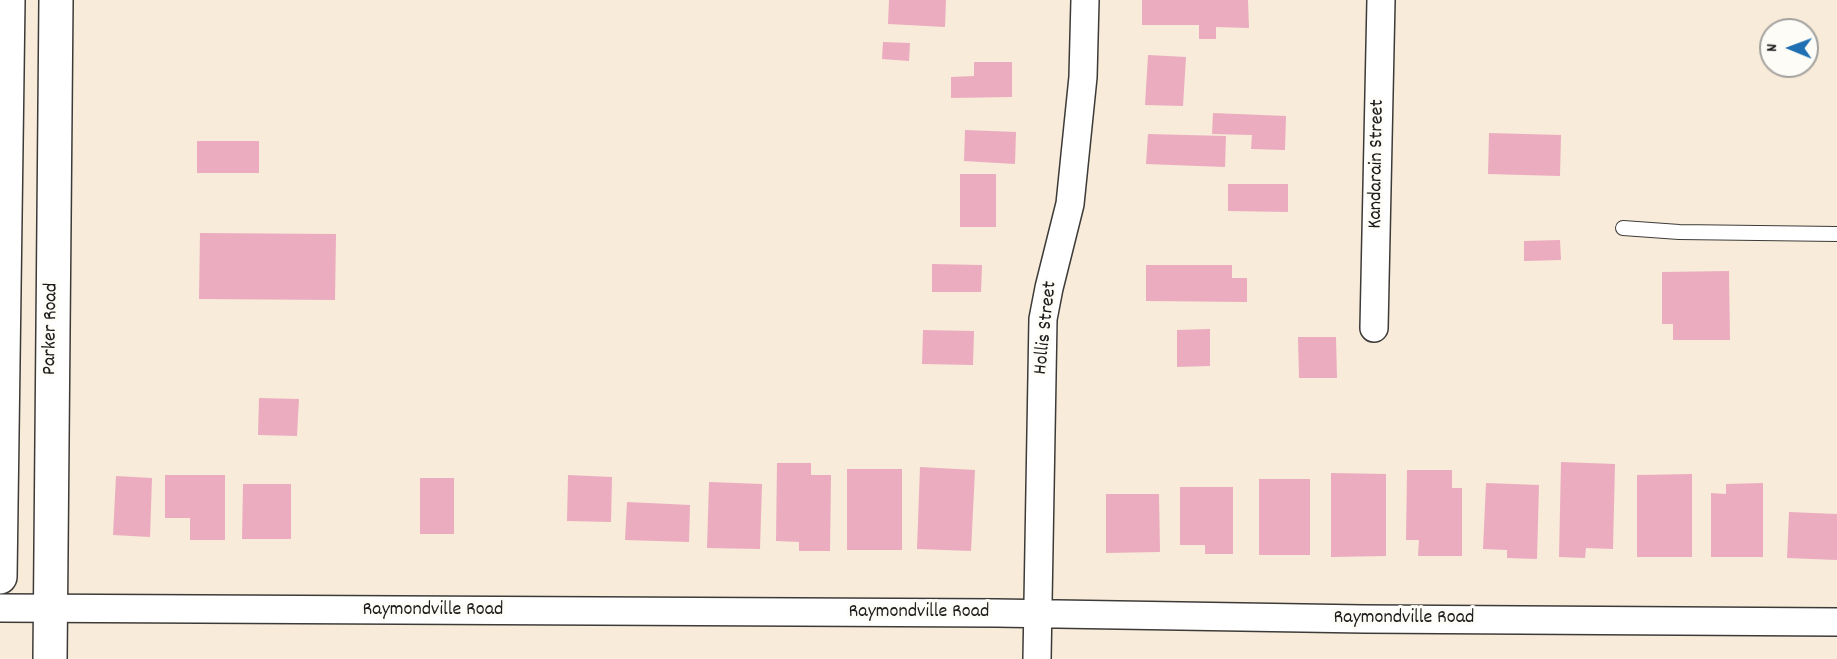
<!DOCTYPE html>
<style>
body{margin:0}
#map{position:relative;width:1837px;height:659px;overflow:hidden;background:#f8ebd9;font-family:Dekko,sans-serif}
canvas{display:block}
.north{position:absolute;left:1759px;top:18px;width:60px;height:60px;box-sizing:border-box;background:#fdfcf7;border:2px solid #a3a29f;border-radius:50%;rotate:271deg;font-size:16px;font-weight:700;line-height:24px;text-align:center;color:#1c1c1c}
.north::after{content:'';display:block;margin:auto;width:21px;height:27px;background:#1f6fb2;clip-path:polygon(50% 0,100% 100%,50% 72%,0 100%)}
</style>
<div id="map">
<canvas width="1837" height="659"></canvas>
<div class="north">N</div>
</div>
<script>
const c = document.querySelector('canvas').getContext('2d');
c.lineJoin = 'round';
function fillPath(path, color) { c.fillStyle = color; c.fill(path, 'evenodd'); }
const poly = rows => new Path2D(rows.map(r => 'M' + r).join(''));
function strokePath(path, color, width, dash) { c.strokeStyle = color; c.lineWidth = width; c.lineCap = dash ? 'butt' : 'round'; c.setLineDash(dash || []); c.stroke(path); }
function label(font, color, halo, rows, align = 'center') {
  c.font = font + ' Dekko,sans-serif'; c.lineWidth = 6; c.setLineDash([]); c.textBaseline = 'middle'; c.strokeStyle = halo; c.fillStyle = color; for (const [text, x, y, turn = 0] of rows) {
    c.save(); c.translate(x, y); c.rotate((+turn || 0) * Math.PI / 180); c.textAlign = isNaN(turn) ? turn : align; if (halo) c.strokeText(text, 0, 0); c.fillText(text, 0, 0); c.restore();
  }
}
const building = poly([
 [889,0,946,0,945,27,888,24],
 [1142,0,1248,0,1249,28,1216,27,1216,39,1199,39,1199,25,1142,25],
 [883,42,910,43,909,61,882,59],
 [1148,55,1186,57,1183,106,1145,105],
 [974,62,1012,62,1012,97,951,98,951,77,974,76],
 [1213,113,1286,116,1285,150,1251,149,1252,135,1212,134],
 [965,130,1016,132,1015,164,964,161],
 [1489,133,1561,135,1560,176,1488,174],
 [1148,134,1226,136,1225,167,1146,164],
 [197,141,259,141,259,173,197,173],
 [960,174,996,174,996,227,960,227],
 [1228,184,1288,184,1288,212,1228,211],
 [200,233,336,234,335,300,199,299],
 [1560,240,1561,260,1524,261,1524,241],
 [932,264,982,265,981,292,932,292],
 [1146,265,1232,265,1232,278,1247,278,1247,302,1146,301],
 [1729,271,1730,340,1673,340,1673,324,1662,324,1662,272],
 [1210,329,1210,366,1177,367,1177,330],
 [923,330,974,331,973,365,922,364],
 [1298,337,1336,337,1337,378,1299,378],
 [259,398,299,399,297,436,258,435],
 [1561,462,1615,464,1613,549,1586,548,1585,558,1559,557],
 [777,463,811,463,811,475,831,475,830,551,799,551,799,542,776,541],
 [920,467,975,470,971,551,917,549],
 [847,469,902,469,902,550,847,550],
 [1407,470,1452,470,1452,488,1462,488,1462,556,1418,556,1419,540,1406,540],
 [1331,473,1386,474,1386,556,1331,557],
 [1692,474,1692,557,1637,557,1637,475],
 [165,475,225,475,225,540,190,540,190,518,165,518],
 [568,475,612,477,611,522,567,521],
 [116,476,152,478,150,537,113,535],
 [420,478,454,478,454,534,420,534],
 [1259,479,1310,479,1310,555,1259,555],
 [709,482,762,484,760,549,707,548],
 [1486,483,1539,485,1537,559,1507,558,1507,550,1483,549],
 [1763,483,1763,557,1711,557,1711,493,1726,494,1726,484],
 [243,484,291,484,291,539,242,539],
 [1180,487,1233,487,1233,554,1205,554,1205,545,1180,545],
 [1106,494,1159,494,1160,552,1106,553],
 [627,502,690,505,689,542,625,540],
 [1789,512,1837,514,1837,560,1787,558]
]);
const lane = poly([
 [1623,228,1679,232,1837,234]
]);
const street = poly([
 [1374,328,1381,0],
 [0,608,996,613,1364,619,1837,622],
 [1037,659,1043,319,1049,288,1070,204,1083,77,1085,0]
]);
const secondary = poly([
 [0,577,8,0],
 [50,659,56,0]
]);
const streetNames = [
 ["Kandarain Street",1378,164,-89],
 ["Hollis Street",1047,328,-84],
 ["Parker Road",52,329,-89],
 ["Raymondville Road",433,611],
 ["Raymondville Road",919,613],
 ["Raymondville Road",1404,619]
];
fillPath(building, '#ebacbf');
strokePath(lane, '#3d3b38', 16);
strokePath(street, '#3d3b38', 30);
strokePath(secondary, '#3d3b38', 36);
strokePath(lane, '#fff', 14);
strokePath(street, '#fff', 27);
strokePath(secondary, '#fff', 33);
label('20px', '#1c1c1c', '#fdfcf7', streetNames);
</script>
